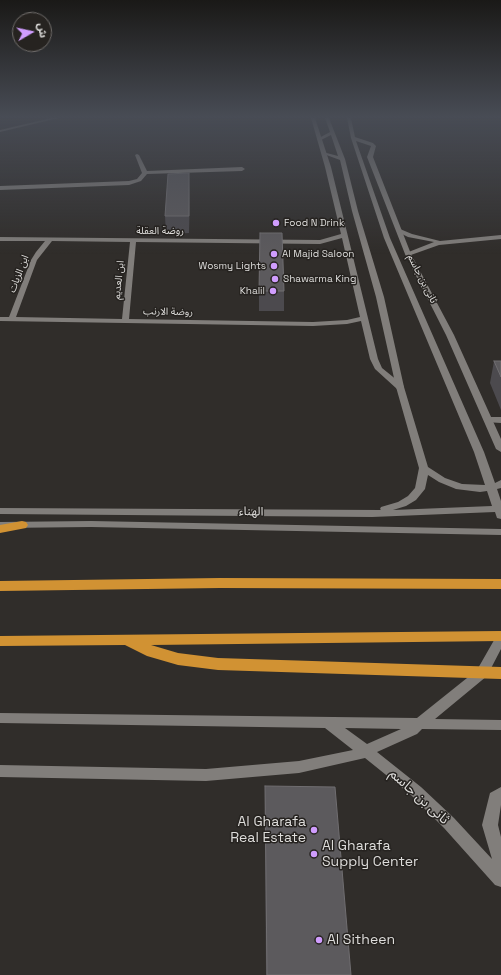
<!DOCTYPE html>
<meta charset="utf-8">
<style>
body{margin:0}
#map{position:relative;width:501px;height:975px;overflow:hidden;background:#302d2a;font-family:"Space Grotesk","Noto Sans Arabic",sans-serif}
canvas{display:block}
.north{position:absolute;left:12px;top:12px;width:40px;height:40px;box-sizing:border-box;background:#262320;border:1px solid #706d6b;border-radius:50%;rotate:81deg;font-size:11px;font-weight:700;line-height:16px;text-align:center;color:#dedddb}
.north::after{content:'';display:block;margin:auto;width:14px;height:18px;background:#d09dfe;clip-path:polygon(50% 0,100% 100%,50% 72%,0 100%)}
</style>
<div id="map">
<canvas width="501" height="975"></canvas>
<div class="north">ش</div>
</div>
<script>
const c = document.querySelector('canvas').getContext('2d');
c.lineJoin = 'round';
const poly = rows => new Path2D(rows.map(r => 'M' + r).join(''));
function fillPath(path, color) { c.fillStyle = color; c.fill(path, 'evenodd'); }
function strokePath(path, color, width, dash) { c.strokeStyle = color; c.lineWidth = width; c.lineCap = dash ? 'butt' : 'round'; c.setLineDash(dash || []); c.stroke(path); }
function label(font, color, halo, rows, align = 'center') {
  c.font = font + ' "Space Grotesk","Noto Sans Arabic",sans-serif'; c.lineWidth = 3; c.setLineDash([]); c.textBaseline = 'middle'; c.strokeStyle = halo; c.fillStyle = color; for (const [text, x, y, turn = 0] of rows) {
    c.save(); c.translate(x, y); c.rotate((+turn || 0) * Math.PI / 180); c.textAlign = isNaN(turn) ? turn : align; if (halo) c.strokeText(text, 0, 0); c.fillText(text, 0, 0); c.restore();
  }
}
const street = poly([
 [51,118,59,118,0,132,0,130,51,118],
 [311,118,315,118,331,167,378,359,382,368,403,385,404,387,403,389,397,389,375,369,370,359,361,321,347,324,313,326,0,321,0,317,9,317,31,260,36,252,45,241,0,241,0,237,320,240,341,234,325,167,311,118],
 [342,238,360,317,347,320,313,322,129,319,136,242,320,244,342,238],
 [52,241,130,242,122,319,16,317,37,260,52,241],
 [137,154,139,155,147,171,242,167,245,169,242,171,147,174,141,181,129,185,0,190,0,186,129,181,137,179,142,173,135,155,137,154],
 [400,229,412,234,440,241,501,235,501,239,439,245,408,256,405,254,406,253,434,242,408,237,398,232,398,230,400,229],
 [488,417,501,417,501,423,485,422,484,420,488,417]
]);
const secondary = poly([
 [325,118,329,118,345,159,358,211,384,297,404,387,428,467,445,478,462,484,485,485,474,452,384,238,351,138,347,118,351,118,355,137,373,143,376,146,373,157,411,254,454,335,501,439,501,452,496,449,446,335,405,254,367,157,371,146,356,141,390,238,484,452,495,483,501,480,501,488,497,489,501,501,501,519,497,518,495,512,372,517,0,514,0,508,381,510,380,509,381,507,398,502,408,496,415,488,419,468,396,387,376,297,352,211,340,160,321,153,323,152,338,156,331,135,321,140,317,139,330,132,325,118],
 [428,475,439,482,456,489,480,492,487,491,492,506,393,510,406,506,416,500,425,489,428,475],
 [91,521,501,529,501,535,91,527,0,528,0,522,91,521],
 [501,634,501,649,487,676,435,719,501,720,501,730,422,729,417,734,377,752,421,787,454,818,492,859,482,825,490,793,501,787,501,805,498,825,501,837,501,887,495,885,444,828,411,795,365,758,299,773,206,781,0,777,0,765,206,769,299,761,353,750,325,728,0,723,0,713,417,718,477,670,497,635,501,634],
 [345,728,401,729,367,744,345,728]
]);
const highway = poly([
 [22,521,26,522,28,525,26,528,0,533,0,525,22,521],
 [220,578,501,579,501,589,220,588,0,591,0,581,220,578],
 [501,631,501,641,151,645,178,653,218,658,501,667,501,679,218,670,178,665,147,656,125,645,0,646,0,636,501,631]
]);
const wall = poly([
 [190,190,189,233,166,234,165,216],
 [259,291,284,291,284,311,259,311],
 [494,361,501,361,501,410,490,383],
 [265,786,351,975,266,975,265,813]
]);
const shadedWall = poly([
 [189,173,190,190,189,233]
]);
const building = poly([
 [189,173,189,216,165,216,168,174,189,173],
 [260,233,282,233,284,291,259,291,260,233],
 [494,361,501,361,501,377,494,361],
 [265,786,335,787,351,975,267,975,265,786]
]);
const markers = [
 [276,223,4,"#d09dfe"],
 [274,254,4,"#d09dfe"],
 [274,266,4,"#d09dfe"],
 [275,279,4,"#d09dfe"],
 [273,291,4,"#d09dfe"],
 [314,830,4,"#d09dfe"],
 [314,854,4,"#d09dfe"],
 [319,940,4,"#d09dfe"]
];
const farPoinames = [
 ["Food N Drink",284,223],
 ["Al Majid Saloon",282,254],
 ["Wosmy Lights",266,266,"right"],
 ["Shawarma King",283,279],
 ["Khalil",265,291,"right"]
];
const farStreetnames = [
 ["روضة العقلة",160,231],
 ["ابن الزيات",19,274,-69],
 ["ثانى بن جاسم",422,279,63],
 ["ابن العديم",119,280,-84],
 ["روضة الارنب",168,312,1]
];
const streetNames = [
 ["الهناء",251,512,1]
];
const nearStreetnames = [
 ["ثانى بن جاسم",419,797,42]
];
const nearPoinames = [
 ["Al Gharafa",306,822,"right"],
 ["Real Estate",306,838,"right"],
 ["Al Gharafa",322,846],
 ["Supply Center",322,862],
 ["Al Sitheen",327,940]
];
fillPath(street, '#817e7b');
fillPath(secondary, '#817e7b');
fillPath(highway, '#d19233');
fillPath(wall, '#4c4a4e');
fillPath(shadedWall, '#3a3839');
fillPath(building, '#5c5a5d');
strokePath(building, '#706e71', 1);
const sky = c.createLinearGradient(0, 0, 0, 254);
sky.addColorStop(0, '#1a1917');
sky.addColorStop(0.46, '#484c55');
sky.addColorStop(1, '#484c5500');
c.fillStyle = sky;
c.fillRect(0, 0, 501, 254);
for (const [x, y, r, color] of markers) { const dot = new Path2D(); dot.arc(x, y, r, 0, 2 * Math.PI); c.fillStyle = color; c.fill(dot); strokePath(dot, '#262320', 1.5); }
label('10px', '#dedddb', '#262320', farPoinames, 'left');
label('10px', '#dedddb', '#262320', farStreetnames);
label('12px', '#dedddb', '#262320', streetNames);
label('14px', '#dedddb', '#262320', nearStreetnames);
label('14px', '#dedddb', '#262320', nearPoinames, 'left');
</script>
